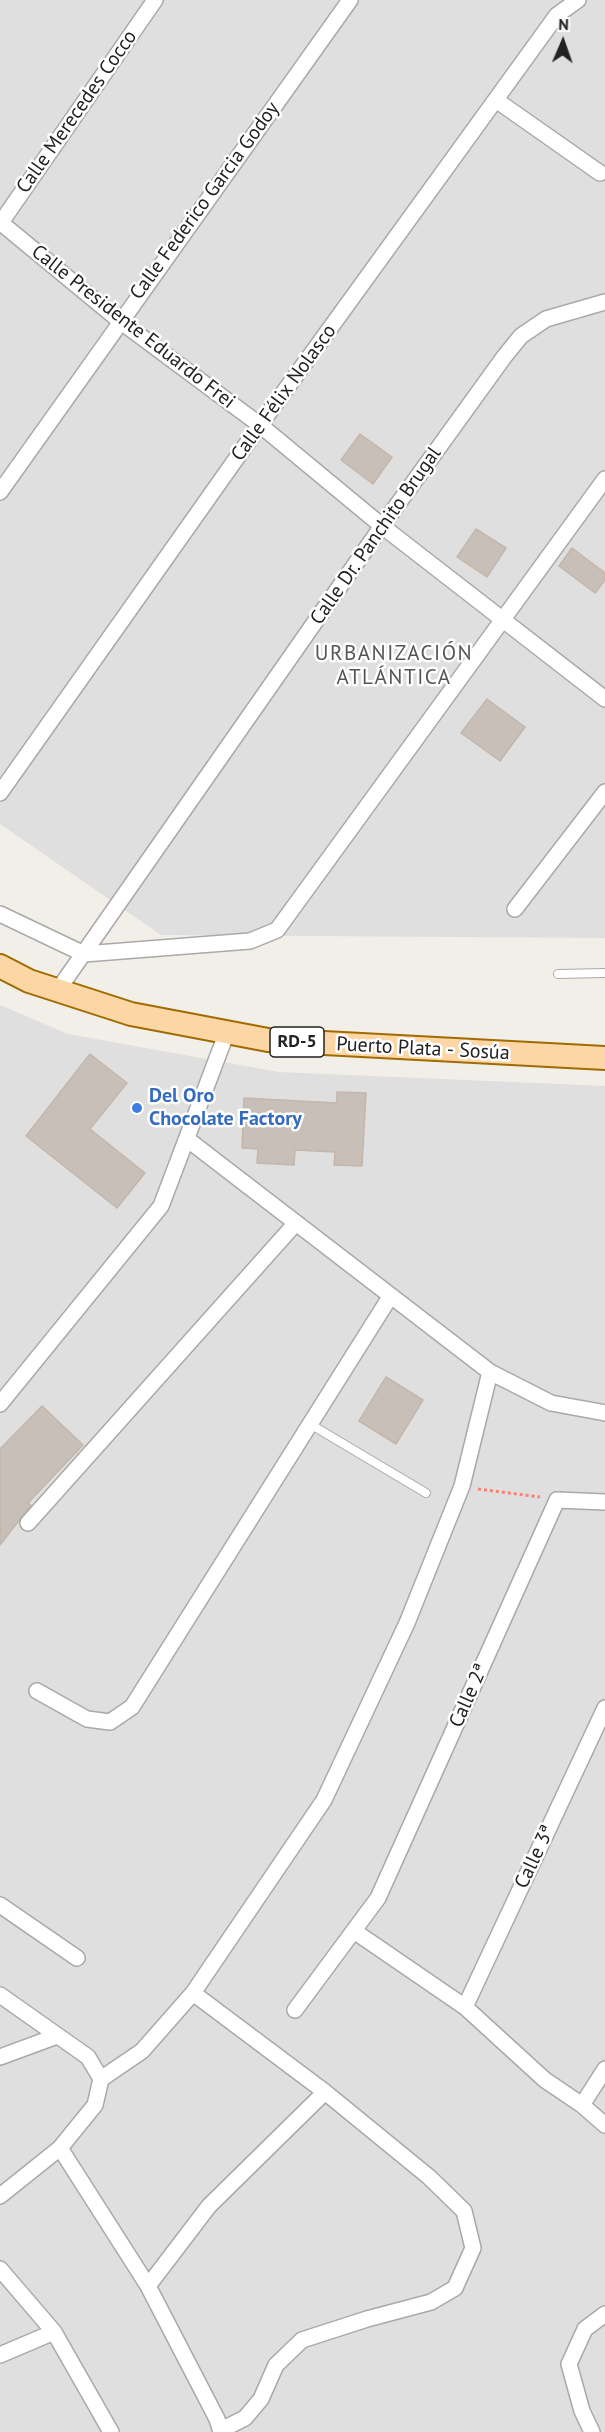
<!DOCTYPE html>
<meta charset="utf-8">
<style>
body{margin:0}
#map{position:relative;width:605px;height:2432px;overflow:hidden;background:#f2efe9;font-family:"PT Sans",sans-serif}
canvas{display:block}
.north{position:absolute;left:533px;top:12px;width:60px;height:60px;-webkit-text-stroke:4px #fff;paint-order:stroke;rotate:2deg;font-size:16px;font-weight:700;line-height:24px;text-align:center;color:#222}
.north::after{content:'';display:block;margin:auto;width:21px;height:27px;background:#222;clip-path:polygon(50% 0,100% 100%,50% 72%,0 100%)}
</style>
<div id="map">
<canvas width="605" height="2432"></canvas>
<div class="north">N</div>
</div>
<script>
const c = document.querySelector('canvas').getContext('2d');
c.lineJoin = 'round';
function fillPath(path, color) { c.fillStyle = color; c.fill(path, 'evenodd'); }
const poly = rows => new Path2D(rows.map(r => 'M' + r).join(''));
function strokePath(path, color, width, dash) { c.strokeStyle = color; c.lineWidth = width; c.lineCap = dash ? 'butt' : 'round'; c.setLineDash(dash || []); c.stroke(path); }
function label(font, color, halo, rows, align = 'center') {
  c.font = font + ' "PT Sans",sans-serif'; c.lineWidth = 5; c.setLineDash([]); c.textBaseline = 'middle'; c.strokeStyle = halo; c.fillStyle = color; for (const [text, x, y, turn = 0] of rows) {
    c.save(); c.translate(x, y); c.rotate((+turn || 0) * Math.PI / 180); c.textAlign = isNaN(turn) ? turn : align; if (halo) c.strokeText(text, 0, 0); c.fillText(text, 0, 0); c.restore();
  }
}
const residential = poly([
 [0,0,605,0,605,938,161,935,0,824],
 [0,1005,68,1034,279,1072,605,1086,605,2432,0,2432]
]);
const building = poly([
 [360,434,392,457,373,484,341,460,360,434],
 [476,529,506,548,487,577,457,557,476,529],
 [572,548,605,573,605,580,595,593,559,566,572,548],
 [487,699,525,727,500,761,461,733,487,699],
 [90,1054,127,1083,90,1129,145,1173,117,1208,26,1136,90,1054],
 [337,1092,366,1093,362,1166,334,1165,335,1152,295,1150,294,1165,257,1163,258,1149,242,1148,244,1098,337,1103,337,1092],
 [386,1377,423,1400,396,1444,359,1421,386,1377],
 [42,1406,83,1445,28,1503,31,1505,0,1545,0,1449,42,1406]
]);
const path = poly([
 [478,1489,540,1497]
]);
const lane = poly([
 [558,974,605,973],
 [310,1424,426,1493]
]);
const street = poly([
 [496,100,600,173],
 [0,222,120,321,260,425,382,526,605,699],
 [0,224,155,0],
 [0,492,350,0],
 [0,793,260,425,557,15,578,0],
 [515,909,605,792],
 [0,914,84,954,250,941,277,930,605,479],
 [58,990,382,526,504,357,521,336,546,319,605,302],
 [187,1139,490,1372,551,1403,605,1413],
 [0,1404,161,1206,227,1032],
 [28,1523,295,1224],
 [37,1691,87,1719,110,1722,132,1707,390,1297],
 [0,1905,77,1958],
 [354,1931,465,2007,545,2080,582,2105,605,2125],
 [0,1995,88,2057,101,2079],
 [465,2007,605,1708],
 [295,2010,378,1898,557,1500,605,1502],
 [0,2057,57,2036],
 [582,2105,605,2069],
 [60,2148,148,2286,217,2419,221,2432],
 [0,2196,60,2148,95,2105,101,2079,142,2051,193,1993],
 [0,2269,54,2332,111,2432],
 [148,2286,209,2206,325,2092],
 [0,2355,54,2332],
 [221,2430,245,2418,261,2399,276,2365,302,2340,367,2319,431,2302,455,2288,473,2248,464,2211,429,2177,325,2092,193,1993,324,1800,407,1623,462,1486,490,1372],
 [592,2432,582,2411,569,2364,585,2329,605,2314]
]);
const primary = poly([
 [0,966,29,981,131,1014,268,1040,605,1058]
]);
const markers = [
 [137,1108,6,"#3f7fe0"]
];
const shields = [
 [297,1042,54]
];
const shieldNames = [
 ["RD-5",297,1042]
];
const streetNames = [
 ["Calle Merecedes Cocco",77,112,-55],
 ["Calle Federico Garcia Godoy",205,201,-54],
 ["Calle Presidente Eduardo Frei",133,327,38],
 ["Calle Félix Nolasco",284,393,-54],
 ["Calle Dr. Panchito Brugal",376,536,-55],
 ["Puerto Plata - Sosúa",423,1049,3],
 ["Calle 2ª",469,1696,-66],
 ["Calle 3ª",535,1857,-65]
];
const shopNames = [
 ["Del Oro",149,1096],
 ["Chocolate Factory",149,1119]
];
const neighbourhoodNames = [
 ["URBANIZACIÓN",394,654],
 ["ATLÁNTICA",394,678]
];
fillPath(residential, '#e0dfdf');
fillPath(building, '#c7bfb8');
strokePath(building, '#c4b6ab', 1.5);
strokePath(lane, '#a9a9a9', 10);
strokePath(street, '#a9a9a9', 18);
strokePath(primary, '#a06b00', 26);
strokePath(path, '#fa8072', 3, [3, 3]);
strokePath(lane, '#fff', 8);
strokePath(street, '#fff', 15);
strokePath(primary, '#fcd6a4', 22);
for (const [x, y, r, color] of markers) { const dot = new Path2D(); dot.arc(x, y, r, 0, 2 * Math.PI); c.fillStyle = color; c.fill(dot); strokePath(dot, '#fff', 2); }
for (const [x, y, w] of shields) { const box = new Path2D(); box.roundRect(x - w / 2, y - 15, w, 30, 4.5); c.fillStyle = '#fff'; c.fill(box); strokePath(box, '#222', 1.5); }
label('bold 18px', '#222', null, shieldNames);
label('20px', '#222', '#fff', streetNames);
label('bold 20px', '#366cbe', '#fff', shopNames, 'left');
c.letterSpacing = '1.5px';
label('21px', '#555', '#fff', neighbourhoodNames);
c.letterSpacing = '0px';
</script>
